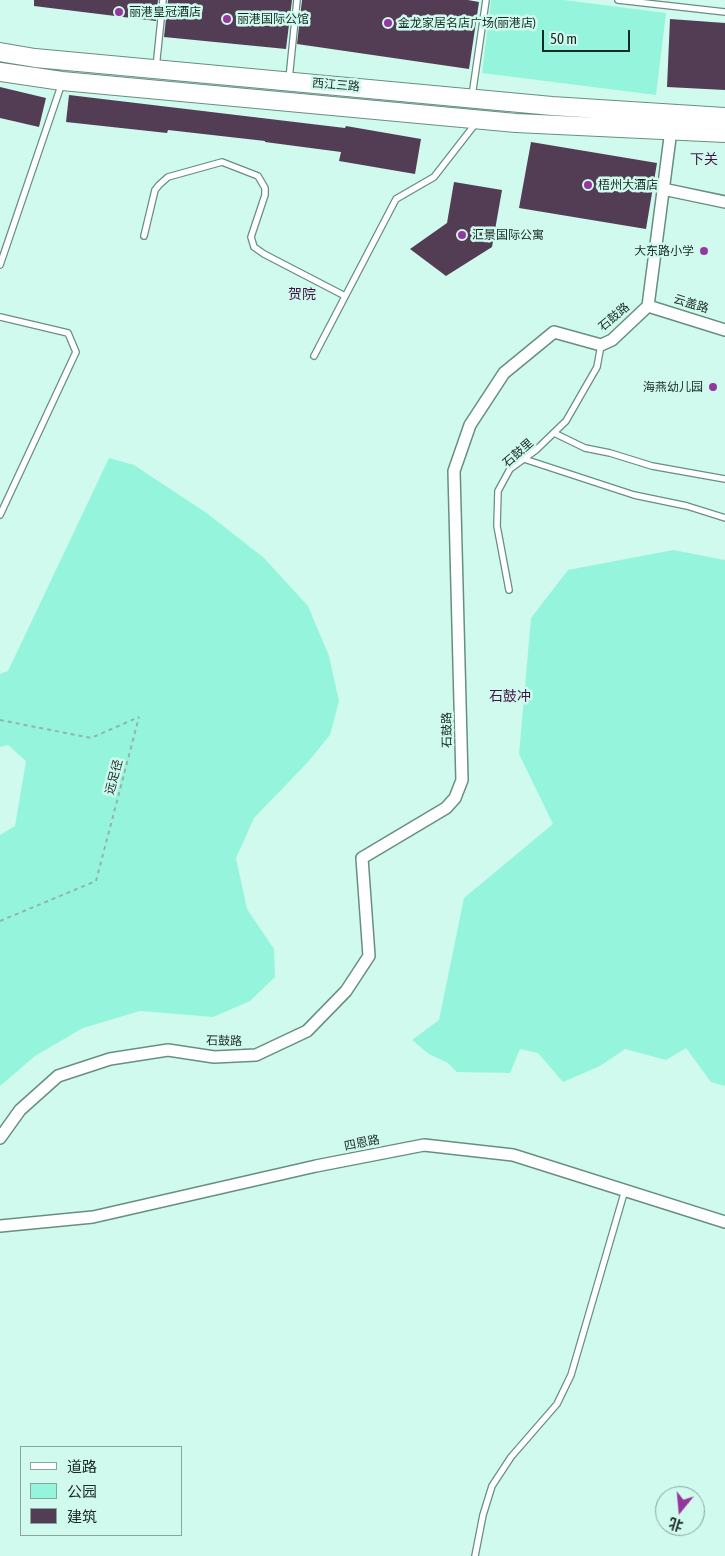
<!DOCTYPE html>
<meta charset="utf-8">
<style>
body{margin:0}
#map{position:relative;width:725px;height:1556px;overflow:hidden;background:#d0faed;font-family:"Asap Condensed","Noto Sans SC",sans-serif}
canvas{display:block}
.legend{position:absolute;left:20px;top:1446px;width:162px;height:90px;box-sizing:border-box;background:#d0faed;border:1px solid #87a69d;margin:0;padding:6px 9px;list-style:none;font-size:15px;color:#192924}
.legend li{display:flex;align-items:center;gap:10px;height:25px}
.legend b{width:25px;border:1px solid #87a69d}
.north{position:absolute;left:655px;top:1486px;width:50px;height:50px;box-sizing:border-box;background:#d0faed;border:1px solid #87a69d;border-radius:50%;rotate:197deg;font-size:14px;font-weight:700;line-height:20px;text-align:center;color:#192924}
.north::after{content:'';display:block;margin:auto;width:18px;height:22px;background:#96369f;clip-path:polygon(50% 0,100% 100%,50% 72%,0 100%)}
.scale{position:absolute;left:542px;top:30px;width:88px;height:22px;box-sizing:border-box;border:2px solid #192924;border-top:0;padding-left:6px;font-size:15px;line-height:18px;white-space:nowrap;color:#192924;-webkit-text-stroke:4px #d0faed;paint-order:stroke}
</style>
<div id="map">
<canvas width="725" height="1556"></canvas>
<ul class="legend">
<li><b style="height:6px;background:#fff"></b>道路</li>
<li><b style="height:14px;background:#95f5dc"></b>公园</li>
<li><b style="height:14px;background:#533d54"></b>建筑</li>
</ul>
<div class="north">北</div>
<div class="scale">50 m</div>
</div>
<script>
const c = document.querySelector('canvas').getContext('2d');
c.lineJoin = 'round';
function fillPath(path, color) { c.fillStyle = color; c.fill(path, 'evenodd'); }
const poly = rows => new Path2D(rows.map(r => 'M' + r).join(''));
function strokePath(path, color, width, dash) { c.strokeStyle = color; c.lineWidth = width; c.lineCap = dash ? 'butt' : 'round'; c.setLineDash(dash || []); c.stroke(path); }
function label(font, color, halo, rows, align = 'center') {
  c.font = font + ' "Asap Condensed","Noto Sans SC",sans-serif'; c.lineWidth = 5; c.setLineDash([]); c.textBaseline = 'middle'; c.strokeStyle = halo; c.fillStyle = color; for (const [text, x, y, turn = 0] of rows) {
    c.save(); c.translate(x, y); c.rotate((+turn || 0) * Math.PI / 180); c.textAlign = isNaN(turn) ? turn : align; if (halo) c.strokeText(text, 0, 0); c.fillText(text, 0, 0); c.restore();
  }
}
const green = poly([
 [491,0,564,0,666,13,656,95,482,73],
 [109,458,134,465,208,514,264,558,308,606,329,656,339,701,330,735,308,762,254,818,236,858,247,909,274,949,275,977,250,1001,213,1017,140,1011,83,1028,35,1056,0,1086,0,835,15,826,26,761,8,745,0,747,0,674,8,671],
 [673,550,725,560,725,1086,711,1082,686,1048,666,1060,625,1049,600,1066,563,1082,538,1053,520,1049,510,1073,457,1072,448,1063,429,1054,412,1040,439,1020,464,898,553,824,519,754,531,618,568,570]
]);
const building = poly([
 [34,0,158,0,156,21,34,6],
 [168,0,292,0,286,49,164,37],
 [302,0,468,0,479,2,469,69,297,44],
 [670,19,725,23,725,90,667,87],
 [0,87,46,98,39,127,0,118],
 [69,95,345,128,346,126,421,139,415,174,339,161,341,152,265,142,265,141,168,130,167,133,66,122],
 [531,142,657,163,646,229,519,208],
 [454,182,502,190,492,247,446,276,410,249,447,223]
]);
const path = poly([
 [0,720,91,738,139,717],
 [0,921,96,881,139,717]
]);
const lane = poly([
 [618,0,725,12],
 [156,68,163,0],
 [289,79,297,0],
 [472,96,486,0],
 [144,236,155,190,159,185,168,177,222,162,258,176,265,188,265,195,251,237,254,247,264,254,345,296],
 [0,265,62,83],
 [0,317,68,333,76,352,0,515],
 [314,356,396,199,434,177,476,123],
 [554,433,585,448,610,453,652,466,725,479],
 [524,459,634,495,687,506,725,518],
 [509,590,497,526,498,491,510,469,536,450,566,421,597,367,601,345],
 [475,1556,483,1515,492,1486,511,1457,557,1404,571,1375,625,1190]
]);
const street = poly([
 [663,189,725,202],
 [648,306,725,330],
 [0,1138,20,1110,58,1076,110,1059,168,1050,214,1057,256,1055,307,1031,346,991,369,956,362,858,446,808,455,798,462,780,454,471,470,425,504,373,554,332,601,345,612,340,648,306,671,130],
 [0,1226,93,1217,316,1166,424,1145,513,1155,725,1222]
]);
const primary = poly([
 [0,52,35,58,552,106,725,117],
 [0,72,62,81,516,123,725,133]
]);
const markers = [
 [119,12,5,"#96369f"],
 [227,19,5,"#96369f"],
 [388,23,5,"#96369f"],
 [588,185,5,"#96369f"],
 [462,235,5,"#96369f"],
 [704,251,5,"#96369f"],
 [713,387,5,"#96369f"]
];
const poiNames = [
 ["丽港皇冠酒店",129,12],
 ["丽港国际公馆",237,19],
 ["金龙家居名店广场(丽港店)",398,23],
 ["梧州大酒店",598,185],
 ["汇景国际公寓",472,235],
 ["大东路小学",694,251,"right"],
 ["海燕幼儿园",703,387,"right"]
];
const streetNames = [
 ["西江三路",336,85,5],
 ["云盖路",691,304,17],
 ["石鼓路",614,317,-40],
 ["石鼓里",518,453,-41],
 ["石鼓路",447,730,-91],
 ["远足径",114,777,-75],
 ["石鼓路",224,1041,1],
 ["四恩路",362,1143,-11]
];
const neighbourhoodNames = [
 ["下关",704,160],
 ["贺院",302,295],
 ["石鼓冲",510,697]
];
fillPath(green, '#95f5dc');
fillPath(building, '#533d54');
strokePath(lane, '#688e83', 8);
strokePath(street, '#688e83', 14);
strokePath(primary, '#688e83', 20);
strokePath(path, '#92b4a9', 2, [4, 4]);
strokePath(lane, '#fff', 5.5);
strokePath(street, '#fff', 11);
strokePath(primary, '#fff', 18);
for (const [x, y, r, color] of markers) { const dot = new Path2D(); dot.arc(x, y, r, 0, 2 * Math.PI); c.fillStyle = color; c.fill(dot); strokePath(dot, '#d0faed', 2); }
label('12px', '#192924', '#d0faed', poiNames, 'left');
label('12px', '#192924', '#d0faed', streetNames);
label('14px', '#431547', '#d0faed', neighbourhoodNames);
</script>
